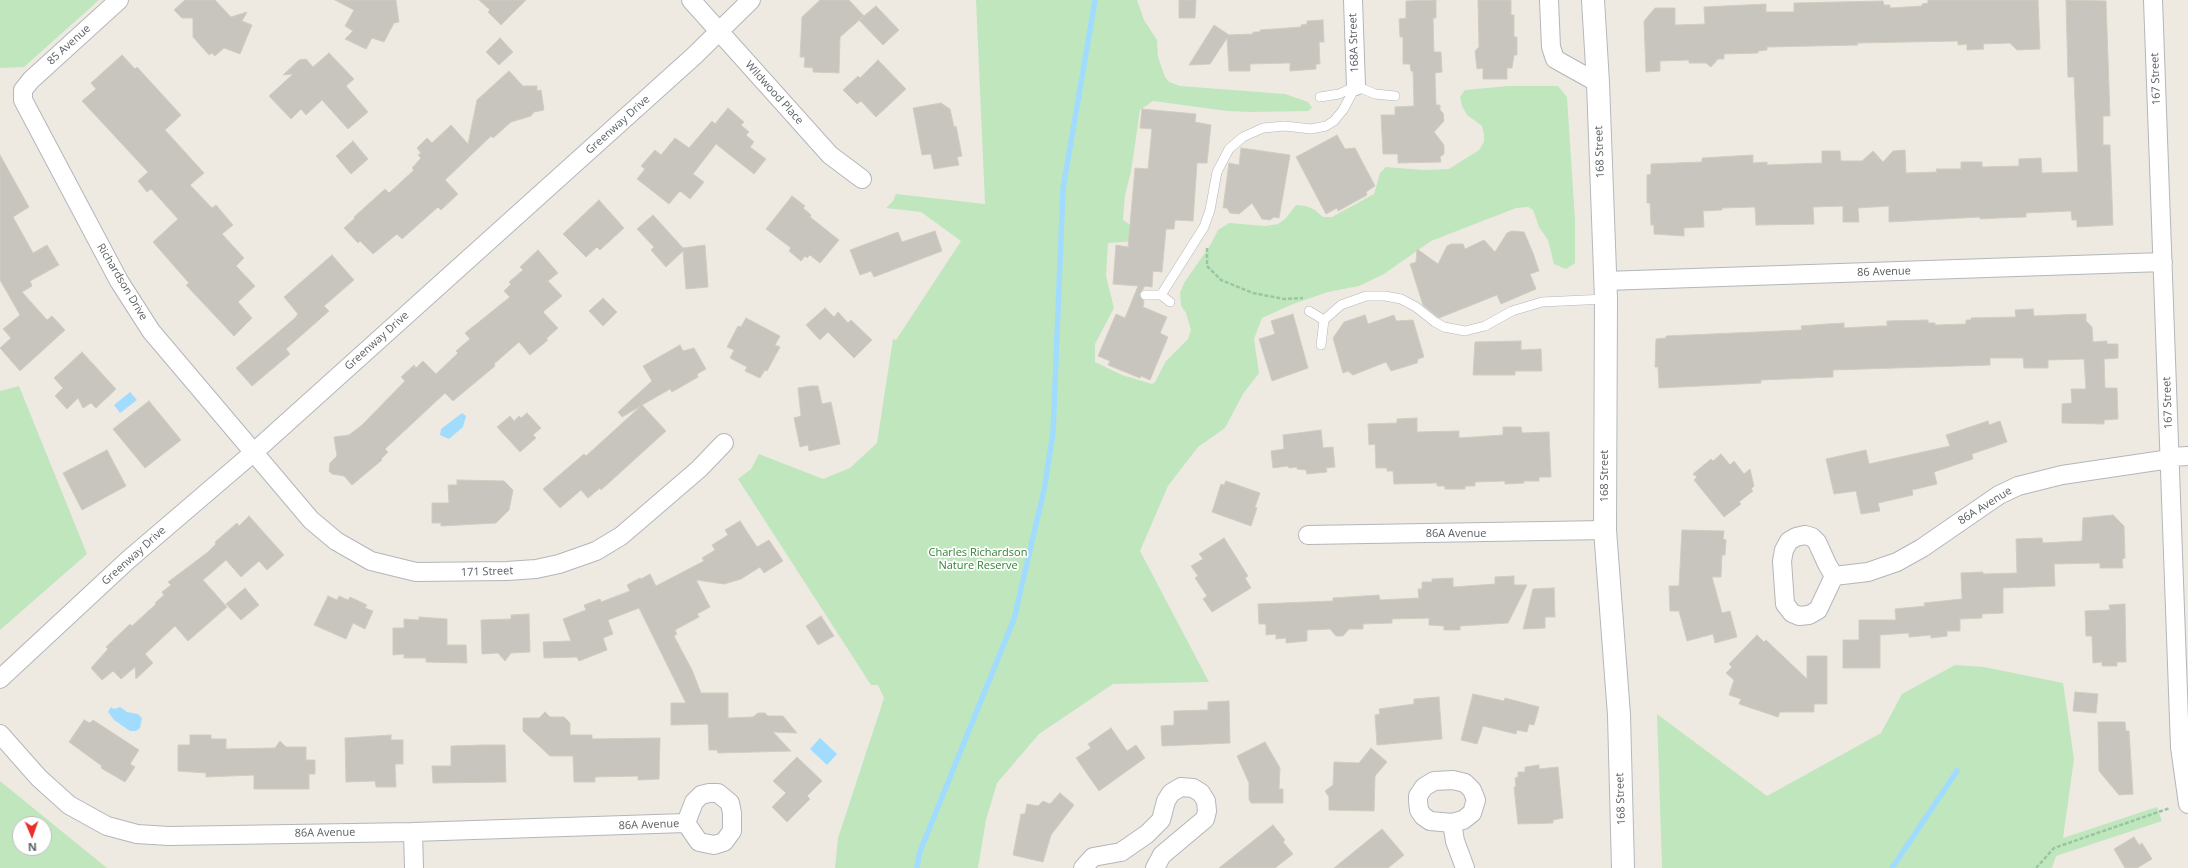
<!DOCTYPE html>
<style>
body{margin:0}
#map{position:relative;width:2188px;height:868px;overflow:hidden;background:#eeeae2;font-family:"Open Sans",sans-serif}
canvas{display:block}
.north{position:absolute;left:12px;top:816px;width:40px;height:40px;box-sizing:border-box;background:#fff;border:1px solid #bdbfc1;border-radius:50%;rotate:178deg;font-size:11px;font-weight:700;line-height:16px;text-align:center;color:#5a5f63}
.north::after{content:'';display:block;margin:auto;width:14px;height:18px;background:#eb2d2b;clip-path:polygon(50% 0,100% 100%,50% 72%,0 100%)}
</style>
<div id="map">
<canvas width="2188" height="868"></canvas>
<div class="north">N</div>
</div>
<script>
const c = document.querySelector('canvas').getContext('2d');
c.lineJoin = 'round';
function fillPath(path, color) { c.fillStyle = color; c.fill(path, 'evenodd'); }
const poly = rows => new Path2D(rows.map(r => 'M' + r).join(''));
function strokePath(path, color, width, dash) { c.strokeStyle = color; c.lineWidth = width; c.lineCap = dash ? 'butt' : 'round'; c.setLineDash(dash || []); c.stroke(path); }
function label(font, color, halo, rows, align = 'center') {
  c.font = font + ' "Open Sans",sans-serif'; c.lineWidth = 3.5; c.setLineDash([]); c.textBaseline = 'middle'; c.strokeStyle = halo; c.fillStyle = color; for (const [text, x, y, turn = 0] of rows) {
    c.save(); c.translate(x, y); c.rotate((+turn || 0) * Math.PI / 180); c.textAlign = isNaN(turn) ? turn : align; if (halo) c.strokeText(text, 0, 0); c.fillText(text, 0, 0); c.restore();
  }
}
const green = poly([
 [0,0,99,0,24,67,0,68],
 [976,0,1137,0,1144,20,1157,40,1158,57,1165,77,1169,82,1180,86,1285,94,1308,102,1312,108,1308,111,1252,112,1227,111,1153,101,1140,110,1131,172,1125,195,1123,220,1135,228,1136,241,1108,243,1106,276,1114,308,1095,344,1095,362,1122,375,1152,384,1155,382,1166,361,1188,339,1191,330,1186,313,1181,306,1180,293,1184,283,1211,244,1218,230,1229,223,1266,226,1278,224,1286,218,1296,205,1306,206,1315,210,1323,217,1332,217,1374,194,1380,173,1386,167,1423,170,1449,169,1479,150,1484,142,1484,134,1482,126,1467,115,1462,106,1460,97,1465,90,1508,86,1558,86,1567,97,1575,220,1575,263,1566,269,1554,264,1548,240,1539,227,1533,210,1528,207,1516,208,1431,241,1384,274,1359,286,1328,292,1293,304,1262,318,1254,339,1259,373,1243,394,1225,428,1198,447,1168,486,1140,551,1209,682,1113,684,1039,734,997,783,986,820,978,868,835,868,838,838,884,698,878,685,871,685,738,479,751,469,759,454,823,479,850,468,877,443,893,339,896,340,961,241,921,212,886,208,893,201,896,194,985,204],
 [19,386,87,554,0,630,0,391],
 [1955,665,1984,667,2063,683,2074,759,2063,838,2157,807,2162,821,2056,856,2052,868,1662,868,1657,714,1767,796,1881,733,1902,694],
 [0,781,107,868,0,868],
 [20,824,44,824,44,848,20,848]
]);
const water = poly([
 [130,392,137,400,120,413,114,405],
 [462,413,466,416,463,427,449,439,440,435,441,429],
 [111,707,114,709,120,707,127,712,138,714,142,718,140,728,136,731,130,731,114,720,108,712],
 [820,738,837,754,827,765,810,749]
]);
const stream = poly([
 [917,868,919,854,1014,619,1044,490,1053,433,1063,189,1095,0],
 [1892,868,1957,771]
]);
const building = poly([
 [185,0,215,0,231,17,247,12,242,21,252,25,240,54,224,48,215,56,212,53,209,55,193,37,193,18,182,18,174,10,185,0],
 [335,0,396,0,399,22,394,23,384,42,372,38,366,49,345,39,353,31,345,26,354,10,335,0],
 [479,0,526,0,501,25,488,12,490,10,479,0],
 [820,0,849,0,864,16,840,37,839,73,813,72,813,68,804,67,805,57,800,57,802,17,820,0],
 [1179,0,1196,0,1195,18,1179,18,1179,0],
 [1436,0,1436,18,1433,18,1434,52,1441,52,1442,72,1435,73,1436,105,1440,105,1440,110,1443,113,1444,121,1434,132,1444,145,1444,154,1440,157,1441,162,1398,163,1398,154,1383,154,1381,115,1395,115,1395,107,1414,106,1413,71,1411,71,1410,64,1403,64,1403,37,1400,37,1399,19,1406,18,1406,1,1436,0],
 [1478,0,1511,0,1511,15,1514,15,1514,37,1517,37,1517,55,1514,55,1512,68,1507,68,1507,79,1483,79,1483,68,1477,69,1475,51,1479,47,1478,0],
 [1928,0,2038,0,2040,49,2017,50,2010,43,1983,44,1984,49,1967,50,1967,44,1958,45,1958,41,1857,43,1858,45,1767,47,1767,50,1758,51,1758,53,1724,54,1724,59,1718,59,1711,67,1706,63,1689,63,1689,60,1660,61,1660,71,1646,72,1644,21,1655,8,1675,8,1675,25,1705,24,1704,7,1766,4,1766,12,1794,12,1794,3,1883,1,1884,5,1890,5,1890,8,1922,6,1922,4,1928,3,1928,0],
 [2066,0,2106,1,2110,116,2103,116,2103,145,2110,145,2113,225,2077,227,2077,220,2072,220,2071,211,2026,213,2026,217,1999,218,1980,219,1980,217,1889,222,1889,206,1858,208,1859,222,1843,222,1843,206,1813,207,1814,224,1756,225,1755,207,1722,208,1722,210,1703,211,1704,227,1684,228,1684,236,1654,234,1654,225,1651,225,1650,203,1647,203,1647,175,1651,174,1651,164,1702,162,1702,158,1753,155,1753,163,1767,162,1767,165,1822,163,1822,151,1840,151,1841,161,1862,161,1873,151,1883,162,1893,151,1905,150,1906,173,1937,172,1936,169,1961,169,1961,162,1982,162,1982,167,2019,166,2019,159,2041,158,2042,173,2078,172,2074,77,2068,77,2066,0],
 [876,6,899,30,883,45,859,20,876,6],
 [1323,20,1324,42,1319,42,1320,64,1316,64,1316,69,1290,71,1290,63,1287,63,1250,64,1250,71,1229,71,1227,38,1210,64,1189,65,1214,25,1229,35,1253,34,1253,32,1260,32,1260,30,1301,27,1301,25,1307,24,1307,21,1323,20],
 [500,38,513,52,499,65,486,52,500,38],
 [329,53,354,79,346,86,368,112,348,129,322,100,306,115,301,109,291,119,269,96,293,74,283,75,299,60,306,59,313,67,329,53],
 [122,55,135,69,137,67,181,115,165,130,204,173,190,185,212,208,216,205,233,225,222,234,244,258,236,266,255,286,238,302,252,318,234,336,186,285,189,283,153,242,178,219,151,189,147,192,138,181,148,172,82,101,96,89,91,83,122,55],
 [878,60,906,89,876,117,861,101,857,104,843,90,858,76,860,78,878,60],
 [509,71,523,86,537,86,537,91,541,90,544,110,534,112,531,116,511,122,501,131,493,138,491,136,445,180,458,194,441,210,438,207,402,239,397,234,373,254,360,241,358,243,344,228,355,218,354,217,385,189,389,193,414,170,412,168,421,158,418,155,421,153,417,148,427,138,432,143,451,125,468,144,477,100,509,71],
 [941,103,950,109,954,127,956,126,962,156,957,157,959,165,934,169,931,154,922,155,913,108,941,103],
 [728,108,744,122,741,125,749,132,746,135,754,142,750,147,766,159,754,174,716,144,693,174,704,182,690,199,680,191,669,204,637,179,645,169,641,166,655,150,661,155,675,138,689,148,712,121,715,124,728,108],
 [1142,109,1196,114,1195,122,1211,125,1207,163,1197,163,1193,221,1175,220,1174,229,1166,229,1162,272,1153,271,1152,287,1145,286,1139,295,1144,301,1143,307,1167,317,1160,333,1168,337,1150,380,1141,376,1140,378,1108,365,1110,361,1098,356,1116,314,1125,318,1138,286,1113,284,1116,245,1128,247,1135,168,1148,169,1152,129,1140,128,1142,109],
 [1337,135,1345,149,1355,148,1375,186,1366,192,1367,195,1338,211,1337,208,1326,214,1296,157,1337,135],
 [353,141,368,159,351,174,336,156,353,141],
 [1241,148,1290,155,1279,218,1274,217,1270,220,1262,219,1252,203,1239,214,1230,213,1227,208,1223,208,1229,163,1239,165,1241,148],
 [0,155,29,207,13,217,33,253,47,245,59,265,30,281,32,286,22,292,47,320,52,316,65,330,20,371,0,348,11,338,3,329,20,315,0,280,0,155],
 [792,196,805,206,803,208,811,215,810,217,839,240,820,263,810,255,807,258,805,256,801,261,789,251,791,248,766,229,792,196],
 [599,200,624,228,600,250,597,247,586,257,563,234,599,200],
 [653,215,683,248,705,245,708,287,686,289,683,251,666,267,651,250,654,247,637,229,653,215],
 [935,231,942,251,874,277,871,271,860,275,850,250,898,232,902,242,935,231],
 [1512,231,1524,232,1533,253,1539,271,1530,274,1536,289,1501,304,1497,295,1439,318,1423,305,1410,264,1416,262,1417,249,1438,264,1447,246,1451,244,1463,244,1465,249,1484,240,1495,252,1507,233,1512,231],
 [538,250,558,273,548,281,562,296,543,312,558,328,546,339,548,340,530,355,519,342,494,364,495,366,453,401,445,393,385,449,388,452,381,459,382,460,352,485,344,476,332,474,329,471,330,463,337,456,334,437,349,435,362,425,405,381,401,377,414,365,416,368,423,361,436,374,458,353,456,351,470,339,465,333,510,297,504,291,511,284,509,282,523,270,520,267,538,250],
 [332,255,354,280,324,306,329,311,286,349,290,354,252,386,236,368,295,318,298,314,284,297,332,255],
 [603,298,617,312,603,326,589,311,603,298],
 [825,308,834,317,838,312,848,323,851,320,872,340,854,358,828,332,820,340,806,325,825,308],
 [2033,309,2034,316,2086,314,2086,321,2092,327,2093,342,2107,341,2107,344,2118,344,2118,358,2104,359,2105,388,2117,388,2118,419,2104,420,2104,424,2062,423,2062,404,2072,403,2071,389,2086,389,2084,359,2048,360,2048,368,2024,368,2023,358,1990,358,1990,365,1833,370,1833,377,1761,380,1761,383,1659,388,1658,367,1655,367,1656,339,1666,338,1666,336,1802,330,1801,326,1827,324,1844,323,1844,328,1880,326,1887,326,1887,321,1928,320,1928,323,1935,323,1935,325,1966,324,1966,320,1971,320,1971,318,2016,317,2015,310,2033,309],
 [1293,314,1308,368,1272,381,1259,339,1275,334,1271,321,1293,314],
 [1365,315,1368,324,1394,315,1396,321,1413,320,1424,357,1418,359,1417,363,1391,371,1386,362,1353,375,1348,371,1343,373,1333,338,1344,322,1365,315],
 [746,318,780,336,775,345,780,347,767,371,765,370,760,378,745,371,747,367,730,358,734,350,727,347,738,326,741,327,746,318],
 [1521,341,1521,350,1541,349,1542,371,1515,371,1515,375,1473,375,1475,342,1521,341],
 [680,345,683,351,694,348,706,369,697,374,698,377,672,392,670,389,642,405,666,431,601,490,600,488,588,498,581,490,560,508,543,489,584,454,586,456,641,406,622,417,618,412,652,381,643,366,680,345],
 [82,352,116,389,96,408,91,403,83,408,78,398,67,409,55,396,63,388,54,378,82,352],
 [811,386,818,386,822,404,831,402,840,444,809,451,808,445,800,447,794,418,801,416,798,388,811,386],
 [149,401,181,440,145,468,113,429,149,401],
 [527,413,541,428,533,435,536,438,520,452,497,427,510,416,514,421,519,416,521,418,527,413],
 [1417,418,1417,432,1459,431,1459,438,1503,435,1503,427,1521,427,1522,433,1549,432,1551,477,1539,477,1539,481,1524,481,1524,483,1505,484,1505,481,1475,482,1475,486,1465,486,1465,489,1445,489,1445,486,1437,486,1437,483,1394,484,1393,471,1387,471,1387,468,1376,468,1375,444,1369,445,1368,424,1397,423,1397,419,1417,418],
 [1988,421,1989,425,2000,421,2007,442,1972,454,1973,459,1934,472,1937,484,1912,490,1913,495,1878,503,1880,511,1861,514,1856,491,1834,494,1826,459,1866,450,1869,464,1950,446,1946,435,1988,421],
 [1321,430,1323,448,1333,447,1335,467,1326,468,1327,472,1307,474,1306,470,1297,469,1297,467,1289,468,1288,466,1273,468,1271,451,1284,449,1283,435,1321,430],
 [107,450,126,486,82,510,63,473,107,450],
 [1721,454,1730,465,1734,461,1744,474,1750,469,1754,486,1751,489,1753,491,1739,502,1741,504,1724,517,1694,480,1697,477,1693,474,1711,459,1713,461,1721,454],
 [457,480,504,481,513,490,509,510,496,523,441,526,441,523,432,523,432,503,449,503,448,485,457,485,457,480],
 [1226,481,1260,493,1255,507,1257,508,1251,526,1212,512,1221,484,1224,485,1226,481],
 [2113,515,2124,526,2125,558,2122,559,2123,568,2100,568,2100,563,2054,564,2055,586,2003,588,2003,613,1982,614,1982,618,1960,619,1960,631,1947,631,1947,636,1931,638,1931,635,1909,637,1909,633,1880,635,1880,668,1843,668,1843,640,1859,640,1859,620,1896,620,1895,609,1925,606,1924,603,1962,599,1961,573,1983,572,1983,574,2017,573,2016,539,2042,538,2043,543,2082,541,2083,518,2113,515],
 [249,516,284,555,267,570,259,561,241,577,226,560,203,580,227,607,188,641,175,626,145,654,153,663,136,679,135,667,121,679,113,671,102,680,91,668,108,649,106,647,130,624,132,626,156,604,155,603,164,595,162,592,171,585,168,582,208,552,216,544,215,542,237,523,239,526,249,516],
 [740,521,757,547,769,540,783,561,764,573,760,567,741,579,724,584,696,580,710,607,697,614,699,617,675,630,677,634,674,636,692,670,701,693,728,693,728,718,753,717,758,713,765,713,768,716,783,716,797,733,773,732,791,751,718,753,717,750,709,750,708,724,671,725,671,703,686,703,639,608,608,620,613,634,603,638,607,650,579,661,577,657,544,658,543,642,571,641,563,619,586,610,584,605,600,599,601,602,630,591,627,585,640,578,641,579,650,574,656,586,704,561,702,558,715,550,712,545,728,535,725,530,740,521],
 [1682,530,1724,531,1723,539,1726,540,1725,555,1722,555,1721,577,1712,577,1722,613,1730,611,1737,637,1715,643,1713,634,1687,641,1679,611,1670,611,1669,586,1679,586,1682,530],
 [1224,538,1248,576,1245,578,1251,588,1212,612,1203,599,1207,596,1195,578,1198,576,1191,566,1203,559,1199,554,1224,538],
 [1514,576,1514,585,1527,585,1508,623,1460,626,1460,630,1444,630,1444,626,1429,625,1429,618,1392,619,1392,623,1363,624,1363,629,1349,629,1343,636,1336,636,1330,629,1307,630,1307,641,1286,643,1286,638,1276,639,1276,634,1266,635,1266,624,1259,624,1258,604,1333,601,1333,598,1364,596,1379,595,1380,600,1419,598,1418,589,1422,589,1422,582,1432,582,1432,579,1453,578,1453,587,1495,584,1495,577,1514,576],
 [245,588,259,605,241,620,226,604,245,588],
 [1554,588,1555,617,1545,617,1545,628,1523,629,1533,589,1554,588],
 [328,596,337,600,339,596,348,600,350,597,367,605,365,608,373,611,365,629,353,623,346,639,314,625,328,596],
 [2125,604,2126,662,2117,662,2117,666,2102,666,2102,662,2093,663,2092,636,2086,636,2085,611,2110,610,2109,605,2125,604],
 [529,614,530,652,511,653,505,661,498,653,482,654,481,620,511,619,511,615,529,614],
 [821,616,834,636,818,645,806,626,821,616],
 [419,617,447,619,447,645,466,645,467,663,426,662,426,658,404,658,404,654,393,655,393,628,404,628,404,619,419,620,419,617],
 [1757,635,1764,642,1766,640,1807,679,1807,656,1827,656,1827,704,1814,704,1814,712,1780,712,1778,717,1739,704,1741,699,1729,695,1734,680,1726,673,1732,667,1729,664,1757,635],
 [2075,692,2098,694,2096,713,2073,711,2075,692],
 [1473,694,1504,701,1505,698,1539,707,1534,725,1529,724,1527,732,1517,730,1516,734,1483,726,1477,744,1461,740,1473,694],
 [1439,697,1442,739,1377,745,1375,715,1380,714,1379,709,1414,704,1414,699,1439,697],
 [1229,701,1230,743,1162,746,1161,726,1174,725,1174,711,1208,710,1208,702,1229,701],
 [545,712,550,717,564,717,570,723,570,735,592,735,592,739,660,738,659,779,638,780,638,776,595,777,595,782,574,782,573,756,550,756,523,731,523,718,539,718,545,712],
 [84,720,90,723,93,720,139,750,130,764,135,767,125,782,101,768,102,766,69,742,84,720],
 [2098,722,2125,722,2126,731,2129,731,2133,794,2119,795,2099,771,2098,722],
 [1111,728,1127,751,1136,745,1145,758,1099,791,1076,758,1091,748,1088,744,1111,728],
 [190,735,211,735,211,739,226,739,226,749,275,748,280,741,286,747,306,747,306,760,315,760,315,774,309,774,309,789,254,789,254,775,206,777,206,773,178,771,178,745,190,745,190,735],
 [391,735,391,740,403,740,403,764,395,764,396,787,376,787,375,781,346,782,345,738,391,735],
 [1265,742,1280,768,1279,789,1283,789,1283,803,1251,803,1249,799,1249,783,1237,756,1265,742],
 [484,745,505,745,506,782,433,783,432,766,451,766,451,746,484,745],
 [1371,748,1387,762,1375,776,1374,811,1329,810,1329,797,1325,791,1333,785,1334,762,1359,763,1371,748],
 [797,757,822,781,807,796,810,799,787,822,772,807,786,793,773,781,797,757],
 [1539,765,1539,769,1558,767,1563,818,1553,820,1553,823,1518,824,1514,787,1516,787,1515,778,1518,777,1518,772,1525,772,1525,767,1539,765],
 [1060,793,1074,805,1051,835,1043,862,1013,855,1021,814,1025,814,1027,804,1038,806,1043,801,1050,804,1060,793],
 [1273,825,1285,840,1283,842,1293,854,1275,868,1219,868,1273,825],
 [1382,829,1404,855,1388,868,1334,868,1382,829],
 [2134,837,2139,845,2142,843,2152,859,2137,868,2125,868,2114,849,2134,837]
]);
const path = poly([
 [1207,248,1207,266,1221,280,1253,293,1284,299,1303,298],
 [2036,868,2054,848,2170,808]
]);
const service = poly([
 [1356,86,1375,94,1395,96],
 [1320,97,1339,94,1356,86],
 [1145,295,1161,295,1170,302],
 [1161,295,1204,227,1210,210,1217,172,1229,149,1243,137,1263,128,1285,126,1311,129,1326,126,1334,121,1343,110,1356,86],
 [1309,311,1324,320],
 [1321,345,1324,320,1341,305,1366,296,1385,296,1401,299,1416,307,1435,322,1444,327,1465,331,1485,326,1512,311,1542,302,1606,299]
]);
const minor = poly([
 [119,0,31,80,23,90,23,100,119,281,151,331,311,520,336,541,371,561,416,572,507,571,536,569,559,564,596,551,621,536,699,469,724,443],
 [691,0,830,155,862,179],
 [1353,0,1356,86],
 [1549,0,1551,47,1555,59,1598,83],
 [2153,0,2180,747,2188,804],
 [1605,281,2163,262],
 [2170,457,2188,456],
 [1308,535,1605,530],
 [1805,535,1812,537,1817,542,1827,564,1834,576,1818,610,1809,615,1799,616,1792,613,1785,604,1782,561,1784,550,1789,541,1796,537,1805,535],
 [1834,576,1868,572,1897,562,1922,548,1999,495,2018,486,2062,475,2170,459],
 [0,679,128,560,253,453,694,56,751,0],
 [0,734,39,778,69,805,107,826,137,834,169,836,413,832,686,823,699,842,714,845,724,842,732,831,732,813,730,803,718,793,709,793,701,795,694,802,686,823],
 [1453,780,1465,783,1472,790,1476,800,1472,813,1463,820,1452,823,1430,821,1423,816,1419,810,1418,801,1418,796,1424,787,1434,781,1453,780],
 [1452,823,1455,841,1465,868],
 [413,832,414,868],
 [1083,868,1093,857,1121,852,1147,834,1161,820,1166,801,1171,793,1181,787,1193,788,1201,793,1206,801,1207,811,1205,819,1162,855,1155,868]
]);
const secondary = poly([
 [1593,0,1598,83,1606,299,1605,530,1619,715,1623,868]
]);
const streetNames = [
 ["168A Street",1354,43,-92],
 ["85 Avenue",69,45,-42],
 ["167 Street",2156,79,-92],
 ["Wildwood Place",774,93,48],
 ["Greenway Drive",618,125,-42],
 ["168 Street",1600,152,-92],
 ["86 Avenue",1884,272,-2],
 ["Richardson Drive",122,282,59],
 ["Greenway Drive",377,341,-42],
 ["167 Street",2168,403,-92],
 ["168 Street",1605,476,-90],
 ["86A Avenue",1985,506,-32],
 ["86A Avenue",1456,534],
 ["Greenway Drive",134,556,-42],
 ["171 Street",487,572,-2],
 ["168 Street",1621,799,-92],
 ["86A Avenue",649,825,-2],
 ["86A Avenue",325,833,-1]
];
const parkNames = [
 ["Charles Richardson",978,553],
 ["Nature Reserve",978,566]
];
fillPath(green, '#c0e6be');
fillPath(water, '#a1dcff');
strokePath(stream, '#a1dcff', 5.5);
fillPath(building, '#c8c5bf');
strokePath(building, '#d2ccc0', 1);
strokePath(service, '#b3b6ba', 10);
strokePath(minor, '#b3b6ba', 20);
strokePath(secondary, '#b4b8bd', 24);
strokePath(path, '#97c7a2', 2.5, [4, 2]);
strokePath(service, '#fff', 9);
strokePath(minor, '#fff', 18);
strokePath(secondary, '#fff', 22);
label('11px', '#5a5f63', '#fff', streetNames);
label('11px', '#348233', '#fff', parkNames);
</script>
